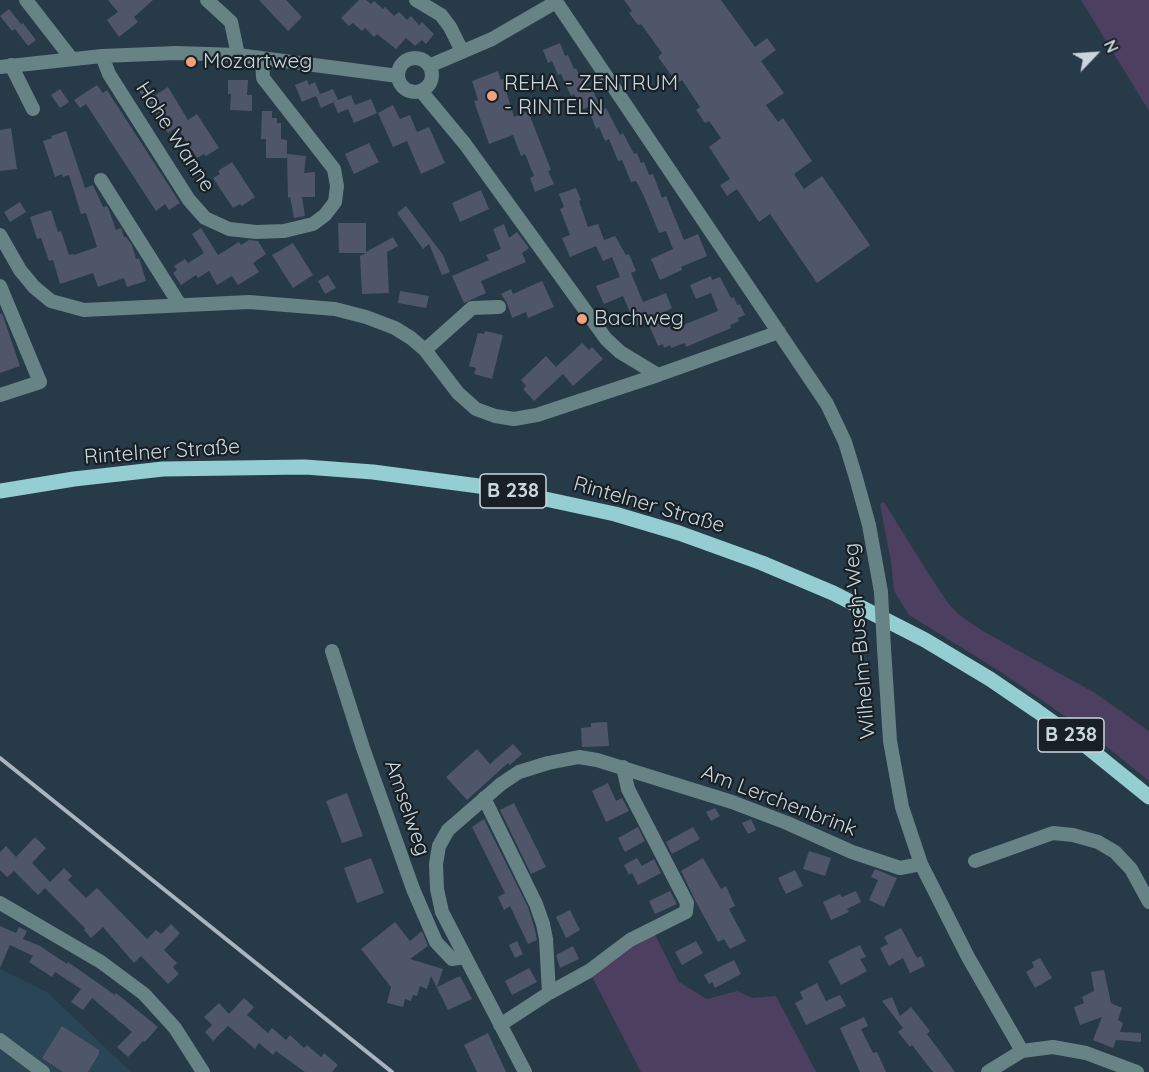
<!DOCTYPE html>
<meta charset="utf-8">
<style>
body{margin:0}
#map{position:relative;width:1149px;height:1072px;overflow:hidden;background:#273a47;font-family:Quicksand,sans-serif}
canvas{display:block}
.north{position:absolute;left:1065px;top:24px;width:60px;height:60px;-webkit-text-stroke:4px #182026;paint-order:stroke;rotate:65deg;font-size:16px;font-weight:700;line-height:24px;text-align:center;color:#cad6de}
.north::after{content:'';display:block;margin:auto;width:21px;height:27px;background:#cad6de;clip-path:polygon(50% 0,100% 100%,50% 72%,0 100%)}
</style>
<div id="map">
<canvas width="1149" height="1072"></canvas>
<div class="north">N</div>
</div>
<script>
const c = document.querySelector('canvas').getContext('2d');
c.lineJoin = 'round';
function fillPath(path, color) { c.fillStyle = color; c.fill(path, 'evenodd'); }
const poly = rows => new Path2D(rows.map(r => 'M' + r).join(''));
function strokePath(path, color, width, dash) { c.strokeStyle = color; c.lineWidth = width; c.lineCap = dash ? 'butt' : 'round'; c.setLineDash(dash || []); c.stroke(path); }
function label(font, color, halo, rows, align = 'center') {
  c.font = font + ' Quicksand,sans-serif'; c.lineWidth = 4.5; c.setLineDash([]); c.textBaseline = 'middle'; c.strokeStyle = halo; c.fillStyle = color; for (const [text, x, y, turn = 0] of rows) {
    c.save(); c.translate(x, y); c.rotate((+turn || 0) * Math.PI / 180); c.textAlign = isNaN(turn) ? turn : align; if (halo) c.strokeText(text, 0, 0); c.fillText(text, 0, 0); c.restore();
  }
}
const built = poly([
 [0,969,47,992,131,1072,0,1072]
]);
const green = poly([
 [1081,0,1149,0,1149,111],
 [884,502,928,573,948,603,958,614,981,630,1095,693,1149,731,1149,781,1091,734,1001,672,909,615,894,591,891,562,880,504],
 [652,929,679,982,707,999,737,991,753,998,776,996,816,1072,641,1072,589,971]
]);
const building = poly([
 [108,0,153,0,134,17,138,22,119,37,107,20,118,12],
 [259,0,286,0,302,17,288,31],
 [359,0,366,0,371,4,374,1,383,9,385,7,394,16,399,12,407,20,411,16,419,25,422,22,434,34,426,44,422,40,415,46,406,38,396,49,377,34,374,37,365,28,362,31,353,23,349,26,341,18],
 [624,0,721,0,755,47,767,38,776,50,761,61,784,93,766,105,778,122,783,118,812,161,794,174,804,189,822,176,870,245,817,283,770,214,759,222,737,189,727,196,720,185,730,179,709,147,721,138,709,121,705,123,696,110,700,107,682,80,677,83,658,57,662,53,641,24,638,25,629,13,632,11],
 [9,9,21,24,17,27,23,23,36,40,28,46,15,29,12,31,0,16],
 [560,43,565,56,568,55,574,69,576,68,580,77,583,75,588,89,592,87,598,103,601,102,604,109,606,108,620,135,623,133,634,154,637,153,641,163,644,162,649,175,653,174,662,198,666,196,684,240,698,234,707,256,681,267,682,270,660,280,651,259,673,249,666,231,659,233,643,194,636,181,631,182,622,160,618,161,609,139,605,141,599,127,596,129,588,107,581,110,574,94,571,96,561,74,558,75,552,61,548,63,543,50],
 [498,71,501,80,506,78,510,90,506,91,514,117,528,111,551,170,548,171,554,184,535,192,530,178,534,176,525,154,521,156,513,135,489,144,474,101,478,100,472,81],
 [228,80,248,80,247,95,252,95,252,111,230,110,231,94,228,94],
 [307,80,309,85,315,82,320,94,333,89,338,100,321,108,316,96,302,102,295,85],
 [144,81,154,95,146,101,136,87],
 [97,85,103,93,107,90,180,203,169,210,165,204,156,211,86,104,80,108,74,100],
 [168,87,188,120,197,114,219,148,206,156,204,154,197,158,177,127,168,133,147,101],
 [60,89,69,102,60,108,51,95],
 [351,95,355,105,371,99,377,113,354,123,348,109,338,113,333,102],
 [393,105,400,119,410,115,417,132,429,127,445,163,421,174,407,141,393,147,378,113],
 [262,111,272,111,272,118,277,118,277,123,281,123,281,139,287,140,287,158,266,158,266,139,261,139],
 [11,128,17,169,0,171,0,130],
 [66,131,85,188,93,185,103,207,107,206,109,210,116,230,121,228,124,237,126,237,132,245,136,259,139,258,146,281,127,287,124,278,98,287,93,273,60,284,53,260,49,261,41,238,37,239,30,217,51,210,58,232,61,231,69,255,73,254,74,255,97,247,86,213,81,214,69,175,63,177,62,174,55,177,43,141,52,138,51,136],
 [369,143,379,162,354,174,345,154],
 [287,154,306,156,304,173,315,172,315,197,302,197,305,216,294,218,290,197,288,198],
 [232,162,255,197,242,206,240,204,233,208,213,178,220,174,218,171],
 [576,188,581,200,579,201,588,227,598,224,604,240,615,236,626,255,629,254,636,271,631,273,643,302,666,293,672,308,664,312,671,330,718,311,711,293,696,299,690,285,711,276,712,280,720,277,731,298,734,297,737,305,740,304,745,315,738,318,739,321,730,325,731,328,686,347,685,343,671,348,670,345,664,348,663,344,658,346,649,325,647,326,646,322,636,326,623,296,604,304,596,286,620,277,612,257,603,261,596,246,570,257,562,238,570,235,560,209,564,207,559,194],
 [481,190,489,209,460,222,452,203],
 [20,202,26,212,10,222,4,212],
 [406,206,443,255,450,272,442,275,429,244,423,249,397,213],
 [338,223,366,223,366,252,393,237,398,246,387,252,389,293,362,294,360,256,366,253,339,253],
 [504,224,509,238,517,232,529,248,522,253,526,262,481,281,486,293,464,303,452,276,489,260,486,255,501,249,493,229],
 [201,228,218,255,239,242,241,245,249,240,258,241,266,254,253,263,259,272,238,285,232,276,217,285,209,271,198,278,196,275,181,285,173,273,177,270,174,266,185,259,188,263,204,253,192,234],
 [293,243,313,275,293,288,272,255],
 [328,275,336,288,325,294,318,281],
 [542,281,554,307,528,318,526,312,512,318,507,303,501,294,511,289,513,294],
 [400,291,429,296,426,308,398,303],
 [2,313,20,366,0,373,0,314],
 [485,331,503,335,492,379,474,374,476,368,469,366,478,333,484,334],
 [582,343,589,350,592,347,603,359,573,386,563,374,534,401,523,389,526,386,521,380,546,356,556,367],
 [607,722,609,746,582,747,581,728,591,727,591,723],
 [513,744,522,754,510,765,508,763,467,800,446,777,477,749,490,764],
 [608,783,616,801,622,798,629,811,606,822,592,791],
 [347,793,363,836,342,843,326,801],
 [514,803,546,867,531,874,500,810],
 [715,808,720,816,711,821,706,812],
 [484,819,528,907,534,926,537,940,528,944,510,906,504,910,498,897,505,893,472,827],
 [751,819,756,830,748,834,742,823],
 [638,827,645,841,625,852,618,838],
 [693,827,700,839,672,854,666,842],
 [35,837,46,848,32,863,50,882,64,868,72,876,68,880,86,898,97,888,147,939,156,930,161,934,171,924,180,933,164,950,177,963,173,967,179,974,168,984,141,956,134,963,103,927,91,938,84,930,85,928,45,888,38,895,14,871,7,877,0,870,0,852,6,846,16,857],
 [809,851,831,858,825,876,803,869],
 [371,858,384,893,357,903,344,868],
 [637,858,642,866,654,859,661,873,638,885,632,873,629,875,624,865],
 [703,858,721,889,726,886,735,906,729,909,746,941,730,949,724,939,718,942,696,902,681,871],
 [875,869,897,878,884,907,869,900,878,880,871,877],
 [795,870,803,886,786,894,778,878],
 [670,891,677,904,655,914,649,901],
 [856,891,861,902,847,909,849,912,831,920,823,902,840,894,842,897],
 [570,910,580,930,566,938,556,917],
 [395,922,410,941,422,931,428,946,410,959,443,969,437,987,460,976,472,999,448,1010,431,976,427,989,420,986,417,996,413,995,411,1001,405,999,403,1007,387,1003,391,987,361,949],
 [0,926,16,933,19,927,27,931,23,939,40,946,67,964,68,962,115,995,116,993,158,1027,145,1042,143,1041,128,1057,117,1047,132,1032,92,998,83,1010,71,1002,81,989,55,972,52,977,29,962,33,956,10,945,0,968],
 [901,928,917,958,921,956,925,966,910,973,903,958,889,966,880,948,888,944,884,937],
 [517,941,523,954,515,958,509,945],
 [696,941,703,953,682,965,675,952],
 [860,945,866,957,860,959,867,971,841,985,828,961],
 [573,946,579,959,560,968,556,955],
 [1040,958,1052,978,1035,988,1026,972,1034,967,1032,962],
 [734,960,741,974,715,988,712,982,709,984,704,975],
 [529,968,537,982,512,995,505,981],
 [1104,970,1111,1003,1122,1008,1118,1020,1123,1023,1120,1032,1141,1033,1141,1042,1116,1040,1113,1048,1093,1040,1102,1017,1080,1025,1074,1007,1084,1003,1082,997,1094,991,1091,972],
 [817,983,826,1001,840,995,846,1006,806,1025,795,1003,803,999,800,992],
 [892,997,900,1016,911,1007,930,1031,927,1034,955,1072,933,1072,912,1045,910,1047,898,1032,903,1028,882,1001],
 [244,998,254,1007,247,1015,268,1033,272,1028,286,1040,290,1035,304,1048,307,1045,321,1057,324,1053,338,1065,332,1072,305,1072,276,1051,273,1055,259,1043,255,1049,228,1026,213,1041,205,1032,212,1025,204,1017,219,1003,229,1014],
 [864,1017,868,1026,861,1029,873,1053,877,1052,886,1072,860,1072,840,1028],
 [62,1026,99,1050,99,1054,88,1072,63,1072,42,1058],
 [488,1033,506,1072,477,1072,464,1045]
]);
const minor = poly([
 [26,0,71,58],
 [207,0,231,22,238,55],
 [416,0,441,15,450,27,462,51],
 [555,0,827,404,845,442,856,478,869,525,881,592],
 [102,56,109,74,189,200,205,218,229,229,256,232,284,231,313,224,325,215,335,202,337,186,334,169,263,78,262,58],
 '398 75a17 17 0 1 1 34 0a17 17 0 1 1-34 0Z',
 [11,65,33,109],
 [429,66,492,39,556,2],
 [0,67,102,56,176,53,238,55,398,76],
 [421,91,465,144,606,339,620,352,658,375,779,332],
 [101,180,180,305],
 [0,235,20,270,34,287,51,301,84,310,249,302,335,309,366,317,395,328,411,338,425,350,458,393,476,409,495,416,514,419,537,415,658,375],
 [0,286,40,382,0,395],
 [425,350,472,308,499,307],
 [884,648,890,741,902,807,921,864,968,957,1022,1051],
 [332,651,363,748,413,889,436,942,452,959,465,957],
 [484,798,536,904,543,924,546,939,549,993],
 [975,861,1053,833,1073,835,1098,842,1115,852,1131,869,1149,902],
 [0,903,101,962,144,994,175,1028,203,1072],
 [500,1025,549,993,589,971,630,940,686,912,687,903,628,789,623,767],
 [0,1040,43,1072],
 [525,1072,442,912,437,889,436,864,439,846,448,830,501,784,519,772,548,763,579,757,597,760,732,802,787,823,852,852,900,868,921,864],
 [988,1072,1022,1051,1053,1047,1086,1053,1137,1072]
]);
const major = poly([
 [0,491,74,479,163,469,305,467,373,472,494,488,615,514,679,533,762,563,833,593,925,640,990,679,1037,711,1086,746,1149,797]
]);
const rail = poly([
 [0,758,392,1072]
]);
const minorBridge = poly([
 [881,592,884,648]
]);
const markers = [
 [191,62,6,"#f2a17e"],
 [492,96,6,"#f2a17e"],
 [582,319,6,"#f2a17e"]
];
const shields = [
 [513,491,66],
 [1071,735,66]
];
const shieldNames = [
 ["B 238",513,491],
 ["B 238",1071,735]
];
const poiNames = [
 ["Mozartweg",203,62],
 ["REHA - ZENTRUM",504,84],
 ["- RINTELN",504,108],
 ["Bachweg",594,319]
];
const streetNames = [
 ["Hohe Wanne",175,137,57],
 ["Rintelner Straße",162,452,-4],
 ["Rintelner Straße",649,505,16],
 ["Wilhelm-Busch-Weg",860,641,-95],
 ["Am Lerchenbrink",779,801,21],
 ["Amselweg",407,808,71]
];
fillPath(built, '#2a4555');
fillPath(green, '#4d3f5f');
fillPath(building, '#4f5669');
strokePath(minor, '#678385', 14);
strokePath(major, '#94cdd2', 15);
strokePath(rail, '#a8b5be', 4);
strokePath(minorBridge, '#678385', 14);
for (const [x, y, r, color] of markers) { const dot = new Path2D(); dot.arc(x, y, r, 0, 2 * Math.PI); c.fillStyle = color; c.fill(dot); strokePath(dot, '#182026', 2); }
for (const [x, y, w] of shields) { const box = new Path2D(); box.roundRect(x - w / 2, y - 17, w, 34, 4.5); c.fillStyle = '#182026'; c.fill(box); strokePath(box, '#cad6de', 1.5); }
label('bold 20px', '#cad6de', null, shieldNames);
label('21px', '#cad6de', '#182026', poiNames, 'left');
label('21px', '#cad6de', '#182026', streetNames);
</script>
